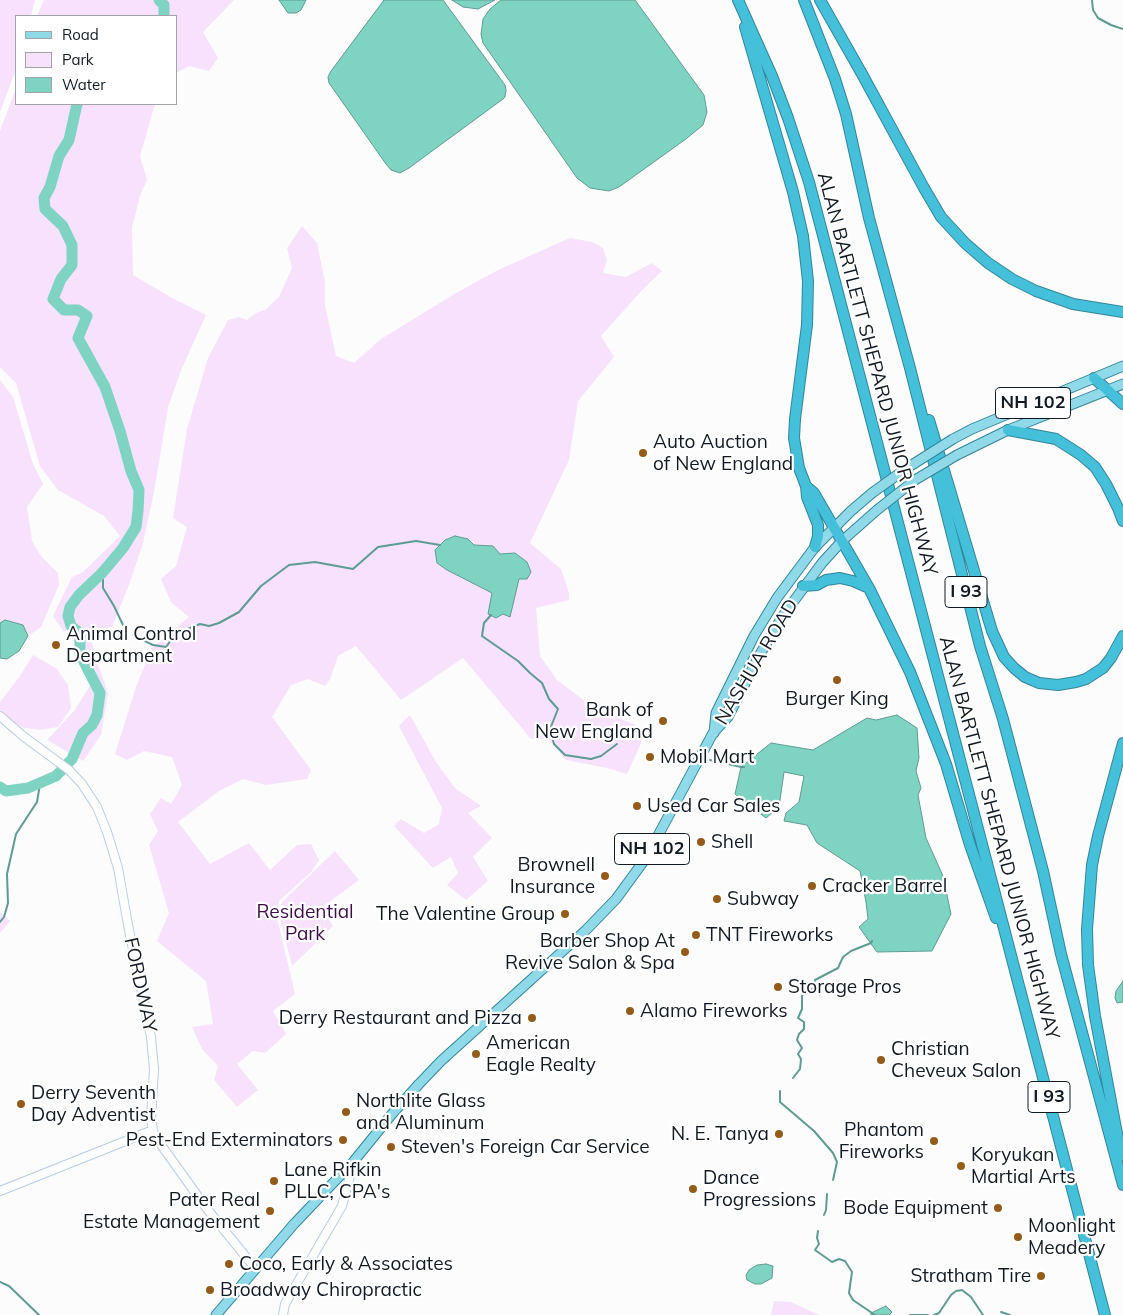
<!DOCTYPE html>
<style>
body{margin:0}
#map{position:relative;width:1123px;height:1315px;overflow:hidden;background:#fcfcfc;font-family:Mulish,sans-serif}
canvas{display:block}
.legend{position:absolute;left:15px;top:15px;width:162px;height:90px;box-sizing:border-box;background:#fff;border:1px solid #a0a4a7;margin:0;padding:6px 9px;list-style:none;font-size:15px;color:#121b24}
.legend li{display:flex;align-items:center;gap:10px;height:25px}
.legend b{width:25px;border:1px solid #a0a4a7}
</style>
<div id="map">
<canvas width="1123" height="1315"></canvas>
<ul class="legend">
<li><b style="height:6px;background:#8fd9e9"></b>Road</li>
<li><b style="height:14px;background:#f7e1fc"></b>Park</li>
<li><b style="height:14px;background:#7fd3c2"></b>Water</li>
</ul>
</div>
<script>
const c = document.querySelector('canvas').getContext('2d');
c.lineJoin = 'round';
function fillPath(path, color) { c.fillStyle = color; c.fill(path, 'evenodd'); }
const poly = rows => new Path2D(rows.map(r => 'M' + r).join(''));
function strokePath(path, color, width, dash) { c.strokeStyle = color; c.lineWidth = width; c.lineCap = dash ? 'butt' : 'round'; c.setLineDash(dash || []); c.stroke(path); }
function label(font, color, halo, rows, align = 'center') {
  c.font = font + ' Mulish,sans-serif'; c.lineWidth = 4.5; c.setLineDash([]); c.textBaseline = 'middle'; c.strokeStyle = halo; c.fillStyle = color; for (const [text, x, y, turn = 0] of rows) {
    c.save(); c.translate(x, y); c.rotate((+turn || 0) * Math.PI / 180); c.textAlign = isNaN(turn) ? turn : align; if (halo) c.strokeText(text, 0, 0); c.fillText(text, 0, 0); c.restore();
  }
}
const green = poly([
 [0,0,35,0,31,16,16,16,16,69,0,112],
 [44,0,234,0,203,32,218,58,209,71,189,66,176,73,176,16,37,16],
 [16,88,16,104,155,104,140,156,147,180,140,195,132,228,133,275,172,298,206,315,182,368,168,407,154,492,143,543,129,585,112,627,89,630,95,656,108,693,101,735,83,761,47,740,75,710,91,684,69,629,64,632,53,616,72,577,83,572,120,536,104,516,58,490,40,466,16,383,0,367,0,131],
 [302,226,317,243,325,282,325,305,336,356,354,363,381,339,456,293,498,270,570,238,592,242,603,248,607,260,603,273,626,277,652,263,662,271,643,289,601,336,614,357,578,401,569,460,530,543,561,569,569,593,569,600,536,608,540,656,557,680,593,707,647,730,627,774,607,768,566,760,548,739,531,739,463,658,401,700,356,646,338,656,330,679,325,686,308,679,291,685,272,717,311,770,307,779,266,785,243,779,219,791,178,822,210,864,249,843,270,870,297,845,311,844,319,860,311,872,279,901,277,918,295,994,273,1011,286,1034,265,1053,253,1051,237,1064,258,1090,237,1107,214,1080,218,1066,202,1049,192,1027,213,1024,206,981,157,941,169,913,149,845,158,831,150,814,161,798,171,804,182,785,172,757,144,751,127,760,115,754,136,687,152,648,189,617,171,602,161,579,176,566,187,527,173,518,187,429,208,358,228,320,239,317,247,320,256,313,265,310,279,297,292,268,287,248],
 [0,380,13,397,33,464,43,484,27,507,32,541,41,556,58,573,59,585,41,627,28,636,23,625,5,620,0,623],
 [33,655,57,669,68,685,71,708,58,727,40,730,19,727,0,710,0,702,20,676],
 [410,715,436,762,455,788,481,806,468,813,492,838,473,857,488,881,466,900,447,885,458,873,451,857,433,868,394,826,401,819,424,833,439,824,442,808,399,726],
 [335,851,359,880,321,908,333,926,292,966,280,918,282,902],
 [0,912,10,921,0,933],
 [774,1301,791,1302,819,1315,771,1315]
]);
const water = poly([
 [279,0,306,0,301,10,296,13,288,13,279,0],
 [384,0,443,0,505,85,506,90,505,97,503,99,409,168,400,173,391,170,386,164,329,83,328,77,331,71,384,0],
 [452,0,495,0,478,9,463,7,452,0],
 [501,0,635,0,704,95,707,112,703,125,686,139,619,187,609,191,590,188,577,178,483,43,481,34,483,19,490,9,501,0],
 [455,536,468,539,474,545,493,546,500,554,515,553,527,562,531,572,527,579,519,579,510,617,503,614,496,618,488,614,492,593,447,570,437,563,435,550,445,540,455,536],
 [5,620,23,625,28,636,19,651,7,659,0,658,0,623,5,620],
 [897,715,917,728,919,758,916,771,921,788,918,795,926,838,943,876,951,914,932,951,877,952,859,927,868,919,866,902,860,871,817,843,807,825,784,821,786,813,799,802,804,776,784,772,779,807,766,818,735,794,741,767,771,743,813,750,867,718,876,720,897,715],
 [1123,981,1123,1002,1117,1003,1115,998,1116,991,1123,981],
 [766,1264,773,1266,772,1278,761,1284,755,1284,747,1280,746,1275,749,1270,757,1265,766,1264],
 [886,1306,892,1312,889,1315,871,1315,871,1313,886,1306]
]);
const stream = poly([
 [1092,0,1093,10,1098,18,1111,25,1123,29],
 [103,572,103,588,114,606,123,625],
 [491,615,484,623,482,636,518,661,530,673,542,683,549,699,558,709,550,729,554,744,565,755,591,759,601,756,617,744],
 [133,635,153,645,166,647,174,636,192,627,200,624,209,626,219,623,239,612,261,586,289,565,315,562,353,569,378,547,416,541,440,545],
 [710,760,741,767,744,767],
 [0,922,4,917,8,903,7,874,16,834,37,802,40,784],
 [793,1078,800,1069,801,1059,798,1054,802,1048,797,1040,799,1034,804,1029,804,1022,798,1018,802,1009,802,996,806,989,813,989,815,980,838,968,843,957,851,951,871,943,872,941],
 [780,1091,780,1102,814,1131,833,1153,837,1162,833,1180],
 [824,1215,826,1210,827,1194],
 [818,1231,817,1238,819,1244,815,1250,832,1262,839,1259,845,1261,852,1272,849,1293,853,1300,875,1315],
 [0,1282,9,1286,39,1315],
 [1001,1312,1010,1315],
 [910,1315,928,1315],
 [934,1315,939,1313,951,1295,956,1291,962,1290,971,1297,983,1315]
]);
const river = poly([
 [159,0,164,5,164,16],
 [0,787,6,791,28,788,56,776,72,759,83,733,92,725,97,715,100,693,80,654,80,633,71,626,68,616,70,607,79,595,102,573,123,548,136,527,138,511,139,490,131,471,120,431,105,387,78,338,87,316,78,310,64,310,53,299,61,279,72,265,72,245,63,226,45,209,44,198,50,187,59,156,69,140,77,104]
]);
const minor = poly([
 [0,716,23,736,69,770,82,784,97,807,107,832,118,868,128,925,151,1037,154,1069,151,1119,154,1135,207,1209,255,1268],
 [0,1191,153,1130],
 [283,1315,285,1304,342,1206,354,1161]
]);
const major = poly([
 [953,439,972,429,1123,366],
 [957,455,1008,430,1123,384],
 [714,733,716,713,754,636,777,598,815,547,851,511,872,493],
 [216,1315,294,1224,354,1161,392,1114,419,1084,441,1061,586,930,616,899,646,858,713,733,728,717,759,656,782,617,822,563,842,541,877,510]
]);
const highway = poly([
 [738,0,772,76,788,118,809,182,1105,1315],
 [804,0,835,79,846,114,869,218,910,368,980,646,1003,719,1043,871,1061,954,1123,1185],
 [820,0,862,74,924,188,941,217,965,243,988,263,1012,279,1036,291,1073,304,1123,312],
 [745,27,793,192,803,236,808,281,807,325,795,419,794,438,799,468,806,486,807,497,818,525,818,536,815,547],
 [1094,378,1123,404],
 [929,420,992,631,1004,657,1014,668,1025,677,1039,683,1058,685,1076,682,1086,679,1103,668,1111,658,1123,636],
 [1008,430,1056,439,1081,455,1095,467,1106,484,1118,508,1123,521],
 [806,486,814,493,869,588,910,672,946,764,970,845,996,918],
 [803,586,817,585,826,580,840,578,853,581,869,588],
 [1121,1155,1095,1016,1088,965,1087,929,1092,865,1098,836,1123,743]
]);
const majorBridge = poly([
 [872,493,907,468,953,439],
 [877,510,915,480,957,455]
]);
const markers = [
 [643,453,5,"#955b18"],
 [56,645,5,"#955b18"],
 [837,680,5,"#955b18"],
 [663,721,5,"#955b18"],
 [650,757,5,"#955b18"],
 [637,806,5,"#955b18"],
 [701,842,5,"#955b18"],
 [605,876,5,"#955b18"],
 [812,886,5,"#955b18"],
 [717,899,5,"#955b18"],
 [565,914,5,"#955b18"],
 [696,935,5,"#955b18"],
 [685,952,5,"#955b18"],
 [778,987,5,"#955b18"],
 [630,1011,5,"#955b18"],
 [532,1018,5,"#955b18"],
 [476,1054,5,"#955b18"],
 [881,1060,5,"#955b18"],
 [21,1104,5,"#955b18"],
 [346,1112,5,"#955b18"],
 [779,1134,5,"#955b18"],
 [343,1140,5,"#955b18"],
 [934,1141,5,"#955b18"],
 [391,1147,5,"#955b18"],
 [961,1166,5,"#955b18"],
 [274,1181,5,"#955b18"],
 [693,1189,5,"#955b18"],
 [998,1208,5,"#955b18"],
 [270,1211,5,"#955b18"],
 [1018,1237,5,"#955b18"],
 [229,1264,5,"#955b18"],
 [1041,1276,5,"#955b18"],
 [210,1290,5,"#955b18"]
];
const shields = [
 [1033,403,75],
 [966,592,42],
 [652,849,75],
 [1049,1097,42]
];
const shieldNames = [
 ["NH 102",1033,403],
 ["I 93",966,592],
 ["NH 102",652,849],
 ["I 93",1049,1097]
];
const streetNames = [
 ["ALAN BARTLETT SHEPARD JUNIOR HIGHWAY",877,374,75],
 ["NASHUA ROAD",757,662,-59],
 ["ALAN BARTLETT SHEPARD JUNIOR HIGHWAY",999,838,75],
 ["FORDWAY",140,985,78]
];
const poiNames = [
 ["Auto Auction",653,442],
 ["of New England",653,464],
 ["Animal Control",66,634],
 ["Department",66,656],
 ["Burger King",837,699,"center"],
 ["Bank of",653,710,"right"],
 ["New England",653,732,"right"],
 ["Mobil Mart",660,757],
 ["Used Car Sales",647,806],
 ["Shell",711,842],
 ["Brownell",595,865,"right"],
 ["Insurance",595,887,"right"],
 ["Cracker Barrel",822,886],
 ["Subway",727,899],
 ["The Valentine Group",555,914,"right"],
 ["TNT Fireworks",706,935],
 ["Barber Shop At",675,941,"right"],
 ["Revive Salon & Spa",675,963,"right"],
 ["Storage Pros",788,987],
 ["Alamo Fireworks",640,1011],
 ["Derry Restaurant and Pizza",522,1018,"right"],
 ["American",486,1043],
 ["Eagle Realty",486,1065],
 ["Christian",891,1049],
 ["Cheveux Salon",891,1071],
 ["Derry Seventh",31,1093],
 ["Day Adventist",31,1115],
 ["Northlite Glass",356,1101],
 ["and Aluminum",356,1123],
 ["Phantom",924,1130,"right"],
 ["Fireworks",924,1152,"right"],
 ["N. E. Tanya",769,1134,"right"],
 ["Pest-End Exterminators",333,1140,"right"],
 ["Steven's Foreign Car Service",401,1147],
 ["Koryukan",971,1155],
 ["Martial Arts",971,1177],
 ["Lane Rifkin",284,1170],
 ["PLLC, CPA's",284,1192],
 ["Dance",703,1178],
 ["Progressions",703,1200],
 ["Pater Real",260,1200,"right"],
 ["Estate Management",260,1222,"right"],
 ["Bode Equipment",988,1208,"right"],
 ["Moonlight",1028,1226],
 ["Meadery",1028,1248],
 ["Coco, Early & Associates",239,1264],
 ["Stratham Tire",1031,1276,"right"],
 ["Broadway Chiropractic",220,1290]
];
const parkNames = [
 ["Residential",305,912],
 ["Park",305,934]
];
fillPath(green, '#f7e1fc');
fillPath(water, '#7fd3c2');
strokePath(water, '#5e9c93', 1);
strokePath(stream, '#5e9c93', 2);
strokePath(river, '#7fd3c2', 11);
strokePath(minor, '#b6cee8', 10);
strokePath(major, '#32869a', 11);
strokePath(highway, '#32869a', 12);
strokePath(minor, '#fff', 8);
strokePath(major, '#8fd9e9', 9);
strokePath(highway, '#44c0da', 10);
strokePath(majorBridge, '#32869a', 11, []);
strokePath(majorBridge, '#8fd9e9', 9);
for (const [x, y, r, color] of markers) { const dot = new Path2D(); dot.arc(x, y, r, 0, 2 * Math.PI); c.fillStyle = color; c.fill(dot); strokePath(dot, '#fff', 2); }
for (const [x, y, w] of shields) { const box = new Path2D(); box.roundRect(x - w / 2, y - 15.5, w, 31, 4); c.fillStyle = '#fff'; c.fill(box); strokePath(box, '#121b24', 1); }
label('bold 18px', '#121b24', null, shieldNames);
label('19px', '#121b24', '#fff', streetNames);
label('19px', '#121b24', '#fff', poiNames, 'left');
label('19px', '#400c4b', '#fff', parkNames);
</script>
